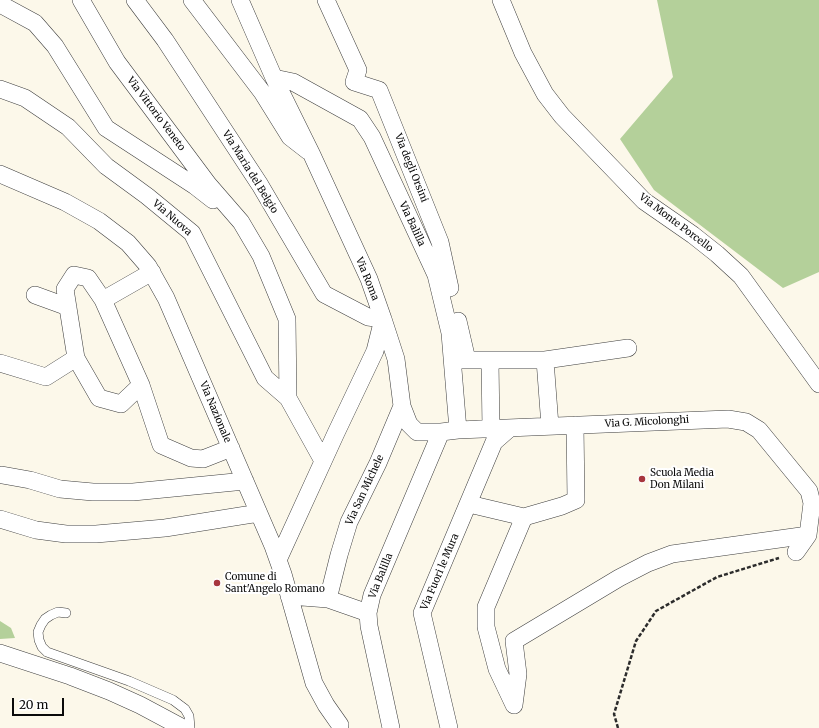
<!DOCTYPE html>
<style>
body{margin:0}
#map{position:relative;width:819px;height:728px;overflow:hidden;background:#fcf8ea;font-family:Merriweather,serif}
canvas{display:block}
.scale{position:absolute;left:12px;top:698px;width:52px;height:18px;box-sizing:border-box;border:2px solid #0a0a0a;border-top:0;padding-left:5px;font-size:12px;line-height:14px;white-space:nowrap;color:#0a0a0a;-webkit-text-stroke:3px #fff;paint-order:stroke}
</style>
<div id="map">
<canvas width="819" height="728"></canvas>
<div class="scale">20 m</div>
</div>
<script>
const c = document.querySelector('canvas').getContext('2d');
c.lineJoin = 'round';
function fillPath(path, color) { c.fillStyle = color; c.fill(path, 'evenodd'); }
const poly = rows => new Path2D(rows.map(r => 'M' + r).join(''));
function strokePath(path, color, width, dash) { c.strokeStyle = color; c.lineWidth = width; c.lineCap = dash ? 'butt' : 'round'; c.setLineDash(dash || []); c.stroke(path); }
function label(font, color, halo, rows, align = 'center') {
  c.font = font + ' Merriweather,serif'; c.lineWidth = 4; c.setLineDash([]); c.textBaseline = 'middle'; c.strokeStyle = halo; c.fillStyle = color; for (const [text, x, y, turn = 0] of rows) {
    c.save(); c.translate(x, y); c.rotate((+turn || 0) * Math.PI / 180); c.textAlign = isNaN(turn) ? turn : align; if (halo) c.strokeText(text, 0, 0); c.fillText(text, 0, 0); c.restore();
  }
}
const forest = poly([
 [657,0,819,0,819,272,783,288,654,190,620,139,673,77],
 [0,621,11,628,15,638,0,639]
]);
const path = poly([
 [618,728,614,714,636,641,656,611,717,577,779,558]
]);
const lane = poly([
 [66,613,58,612,51,615,45,619,41,625,38,632,39,640,42,647,47,652,129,681,173,700,185,709,189,716,190,728]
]);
const street = poly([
 [81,0,117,62,208,184,241,222,261,256,287,319,288,398],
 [135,0,165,40,260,185,324,294,368,317,383,319,396,359,402,406,409,424,417,432,441,432,458,430,728,419,746,422,759,430,809,491,812,503,808,535,796,552],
 [192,0,262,92,290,137,308,151],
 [240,0,274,78,312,155,369,279,383,319,375,351,336,433,278,560],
 [326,0,358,70,354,82,379,90,440,242,450,288],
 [501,0,523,53,545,94,562,116,644,201,693,235,717,254,741,276,819,384],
 [0,4,35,23,55,46,106,128,195,186,213,200],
 [274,78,293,82,360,119,372,137,436,275,450,333,458,430],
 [0,89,25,98,68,127,106,166,147,196,192,233,265,378,288,398,323,461],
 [0,174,65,202,99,221,128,243,148,266,166,298,273,546,283,574,314,683,326,705,340,725],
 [152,272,103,300,141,385,161,445,191,458,203,459,231,448],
 [35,295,68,307],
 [103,300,88,278,74,275,65,289,76,358,99,398,121,404,141,385],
 [458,321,467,360],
 [457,360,545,360,628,348],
 [545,360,550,426],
 [490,361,491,429],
 [0,363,46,377,76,358],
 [2,475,30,480,60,489,93,492,133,492,245,481],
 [469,504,524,517,562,506,576,500,575,425],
 [0,519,36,530,66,534,96,534,165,528,259,513],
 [289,596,328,599,368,613],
 [328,599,339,555,349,522,378,463,402,406],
 [0,653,70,676,109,691,140,705,183,728],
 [514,705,518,674,514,641,619,578,648,563,672,554,808,535],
 [514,705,497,669,486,627,486,607,524,517],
 [391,728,369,626,368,613,372,595,441,432],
 [449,728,422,613,494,442,510,428]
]);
const markers = [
 [642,479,4,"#a7363e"],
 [217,583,4,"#a7363e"]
];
const streetNames = [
 ["Via Vittorio Veneto",156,114,53],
 ["Via degli Orsini",411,168,68],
 ["Via Maria del Belgio",250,172,58],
 ["Via Nuova",172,218,41],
 ["Via Monte Porcello",676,223,37],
 ["Via Balilla",412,224,65],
 ["Via Roma",367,279,68],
 ["Via Nazionale",215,412,67],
 ["Via G. Micolonghi",647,422,-3],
 ["Via San Michele",365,490,-65],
 ["Via Fuori le Mura",440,572,-67],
 ["Via Balilla",381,576,-68]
];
const poiNames = [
 ["Scuola Media",650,473],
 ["Don Milani",650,485],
 ["Comune di",225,577],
 ["Sant'Angelo Romano",225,589]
];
fillPath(forest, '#b4d09a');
strokePath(lane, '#3d3d3d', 10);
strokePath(street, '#3d3d3d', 18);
strokePath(path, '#2c2c2c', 2.5, [4, 2]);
strokePath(lane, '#fff', 9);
strokePath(street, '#fff', 17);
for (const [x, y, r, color] of markers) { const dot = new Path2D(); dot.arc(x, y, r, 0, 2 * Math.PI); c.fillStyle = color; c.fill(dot); strokePath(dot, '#fff', 1.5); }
label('10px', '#0a0a0a', '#fff', streetNames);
label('10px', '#0a0a0a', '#fff', poiNames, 'left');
</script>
